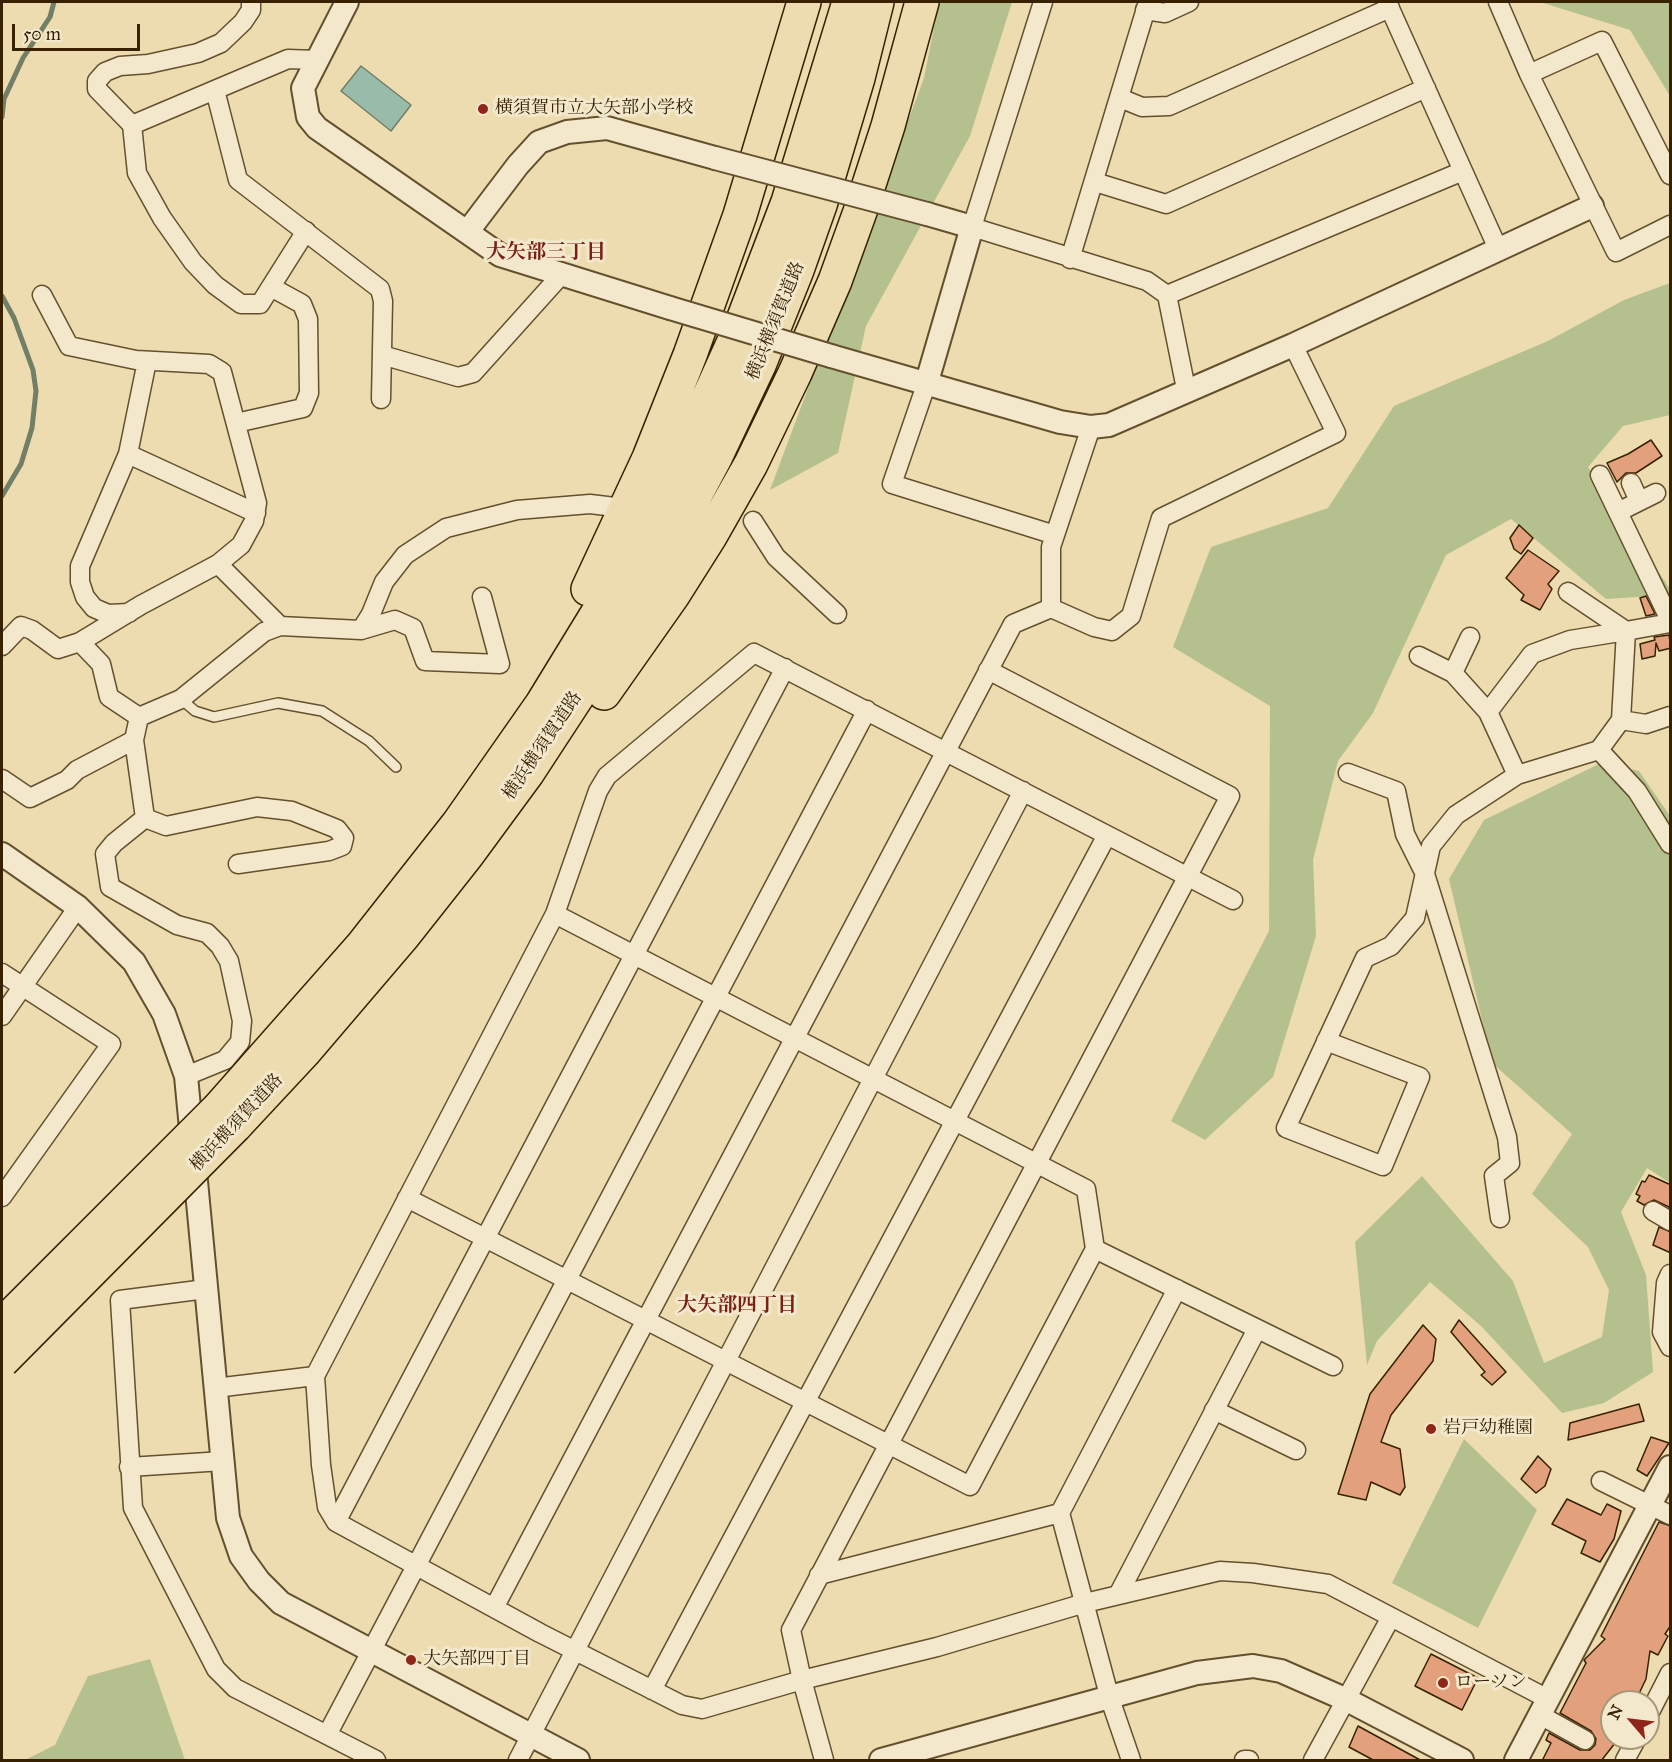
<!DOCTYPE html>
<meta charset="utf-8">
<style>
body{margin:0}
#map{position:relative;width:1672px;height:1762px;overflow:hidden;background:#ecdcb0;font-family:"IM FELL Great Primer",serif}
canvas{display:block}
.frame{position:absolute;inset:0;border:3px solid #372100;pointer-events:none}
.north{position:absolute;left:1600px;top:1690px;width:60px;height:60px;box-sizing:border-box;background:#f3e8cc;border:2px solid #a8987a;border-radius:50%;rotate:298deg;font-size:16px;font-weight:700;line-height:24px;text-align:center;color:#372100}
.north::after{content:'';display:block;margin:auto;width:21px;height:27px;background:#8f2418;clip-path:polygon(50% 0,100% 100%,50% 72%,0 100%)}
.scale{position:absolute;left:12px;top:24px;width:128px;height:27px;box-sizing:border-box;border:3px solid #372100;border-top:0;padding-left:8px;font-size:18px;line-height:21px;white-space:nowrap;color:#372100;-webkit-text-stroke:4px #f3e8cc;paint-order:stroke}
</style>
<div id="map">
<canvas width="1672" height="1762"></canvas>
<div class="frame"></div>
<div class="north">N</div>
<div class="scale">50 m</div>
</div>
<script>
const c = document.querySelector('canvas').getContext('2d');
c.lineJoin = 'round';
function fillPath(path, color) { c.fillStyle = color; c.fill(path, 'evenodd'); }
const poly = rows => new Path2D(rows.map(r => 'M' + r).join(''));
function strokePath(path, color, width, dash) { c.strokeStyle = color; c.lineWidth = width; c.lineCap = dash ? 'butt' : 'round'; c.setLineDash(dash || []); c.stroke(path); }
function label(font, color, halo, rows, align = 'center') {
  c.font = font + ' "IM FELL Great Primer","Noto Serif JP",serif'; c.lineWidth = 6; c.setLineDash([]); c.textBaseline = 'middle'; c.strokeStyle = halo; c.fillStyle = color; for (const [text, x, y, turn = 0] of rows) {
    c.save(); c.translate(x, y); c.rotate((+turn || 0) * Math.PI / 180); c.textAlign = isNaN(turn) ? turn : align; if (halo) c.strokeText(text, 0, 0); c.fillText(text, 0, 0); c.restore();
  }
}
const green = poly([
 [939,2,1012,2,970,136,866,326,838,453,770,490,924,78],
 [1540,2,1670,2,1670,96,1630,30],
 [1670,283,1670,415,1623,426,1588,467,1670,589,1670,595,1606,599,1511,519,1446,555,1373,713,1338,761,1313,860,1316,936,1273,1077,1205,1140,1171,1121,1269,931,1270,706,1173,647,1211,547,1328,508,1394,406,1548,341,1624,300],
 [1601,763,1639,771,1670,816,1670,1183,1647,1168,1621,1212,1646,1275,1653,1372,1604,1403,1562,1413,1481,1326,1430,1282,1377,1341,1367,1365,1355,1242,1422,1176,1513,1281,1544,1363,1602,1337,1609,1290,1588,1247,1532,1194,1572,1134,1492,1063,1449,879,1484,820],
 [1464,1439,1537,1510,1478,1628,1392,1583],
 [150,1659,185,1760,25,1760,55,1745,88,1676]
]);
const water = poly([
 [361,66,411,105,391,131,341,91,361,66]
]);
const stream = poly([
 [2,117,4,99,23,58,50,17,54,2],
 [2,296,14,318,33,370,36,391,32,428,21,464,2,496]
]);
const building = poly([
 [1651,440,1662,456,1636,473,1626,473,1617,482,1607,463,1628,454,1651,440],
 [1519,525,1533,538,1521,554,1514,549,1510,538,1519,525],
 [1528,550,1559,571,1548,584,1552,589,1540,610,1521,600,1524,595,1506,578,1528,550],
 [1646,596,1655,614,1646,616,1640,598,1646,596],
 [1669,635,1671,648,1659,651,1656,643,1655,656,1642,659,1640,644,1655,640,1654,637,1669,635],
 [1649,1175,1671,1185,1671,1208,1654,1200,1644,1205,1637,1201,1640,1196,1636,1194,1642,1181,1645,1182,1649,1175],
 [1659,1227,1671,1232,1671,1253,1653,1245,1659,1227],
 [1459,1320,1506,1372,1492,1385,1481,1375,1485,1372,1451,1332,1459,1320],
 [1423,1325,1436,1339,1433,1361,1391,1415,1381,1442,1400,1449,1405,1487,1400,1495,1371,1482,1366,1500,1338,1494,1370,1394,1423,1325],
 [1639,1404,1644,1421,1568,1440,1570,1423,1639,1404],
 [1651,1437,1669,1443,1647,1476,1637,1470,1651,1437],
 [1538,1456,1551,1469,1545,1486,1536,1493,1521,1479,1538,1456],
 [1567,1499,1601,1515,1607,1504,1621,1511,1614,1539,1600,1562,1581,1553,1586,1541,1552,1524,1567,1499],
 [1659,1522,1671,1526,1671,1625,1665,1634,1668,1636,1658,1655,1650,1651,1646,1679,1635,1702,1612,1702,1612,1738,1619,1738,1601,1761,1542,1761,1551,1743,1546,1740,1549,1733,1580,1750,1590,1750,1595,1745,1596,1739,1591,1731,1560,1713,1586,1663,1584,1660,1605,1639,1601,1636,1659,1522],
 [1431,1654,1478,1678,1462,1710,1415,1686,1431,1654],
 [1358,1726,1422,1761,1375,1761,1349,1747,1358,1726]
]);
const service = poly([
 [181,699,195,711,214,717,278,703,322,711,369,741,396,767]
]);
const minor = poly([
 [1043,2,972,227,1147,281,1167,295,1186,389],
 [1387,2,1499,251],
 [1498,2,1529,74,1616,252,1670,225],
 [1145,10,1165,13,1189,2],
 [1529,74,1602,41,1670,175],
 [215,90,238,180,380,289,383,301,381,399],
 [1120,98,1142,107,1169,106,1390,8],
 [132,125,97,89,97,81,105,72,120,66,148,64,198,53,221,43,243,22,251,10,251,2],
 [1095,182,1166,204,1426,88],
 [306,231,260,304,241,304,215,285,193,262,162,218,137,173,132,125,288,59,316,60],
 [1070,259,1148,2],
 [42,295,69,346,136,360,209,364,222,372,257,503,254,521,241,545,218,564,141,605,80,642],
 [1167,295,1463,171],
 [382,355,458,377,473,373,562,274],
 [926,385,892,484,1055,535],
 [236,423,303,408,309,393,308,319,302,304,271,287],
 [128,454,256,513],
 [1600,475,1670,620],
 [1631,483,1639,501],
 [1618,512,1656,493],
 [753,521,776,557,837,614],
 [218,564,280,626],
 [1051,608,1094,627,1112,631,1131,616,1161,518,1336,433,1293,345],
 [129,613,108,614,94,608,85,597,80,582,80,566,128,454,147,361],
 [361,630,371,614,384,582,405,555,446,528,517,510,590,504,615,507],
 [2,646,21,626,32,630,58,649,80,642,101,664,109,697,139,717,134,740,145,818],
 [1419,656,1453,673,1488,712,1517,775],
 [1453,673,1470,637],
 [1488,712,1532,654,1570,640,1626,631,1568,592],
 [139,717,181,699,264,632,280,626,361,630,395,620,413,628,425,661,500,664,482,597],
 [1621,720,1626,631,1670,623],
 [1599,750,1637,791,1670,844],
 [1348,773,1396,791,1405,834,1425,874,1507,1137,1510,1163,1494,1176,1500,1218],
 [2,779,30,798,67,780,77,770,134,740],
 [1233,900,754,653,607,776,598,791,555,914,315,1376,321,1465,327,1507,336,1522,540,1633,682,1705,702,1709,802,1680,937,1647,1085,1603,1220,1571,1253,1573,1328,1584,1548,1699],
 [2,973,111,1044,2,1197],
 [2,1016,78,907],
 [1326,1041,1420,1077,1383,1166,1286,1128,1365,958,1391,946,1415,918,1431,846,1456,815,1517,775,1599,750,1621,720,1646,724,1670,716],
 [186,1076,225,1060,240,1042,242,1021,229,961,220,946,207,933,177,925,110,887,105,854,114,843,145,818,166,826,257,807,292,811,337,829,344,838,342,846,329,851,238,864],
 [407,1198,970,1486,1095,1249,1086,1189,555,914],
 [1653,1211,1670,1221],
 [1095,1249,1333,1366],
 [1670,1274,1666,1283,1662,1332,1670,1347],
 [206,1289,120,1300,133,1508,216,1669,235,1688,376,1760],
 [215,1388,315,1376],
 [1214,1410,1296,1450],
 [129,1467,223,1461],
 [1601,1481,1670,1515],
 [1060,1513,1177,1289],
 [336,1522,785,668],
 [819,1575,1060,1513,1110,1699,1131,1760],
 [1118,1595,1257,1329],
 [494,1608,1013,624,1051,608,1051,547,1091,427],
 [652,1690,1107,835],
 [1540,1715,1585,1740],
 [1648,1716,1670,1673],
 [327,1735,867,710],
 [518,1760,1023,791],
 [824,1760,802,1680,791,1630,1230,796,988,670],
 [1244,1760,1249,1760],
 [1313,1760,1391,1617],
 [1625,1760,1637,1738]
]);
const tertiary = poly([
 [347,2,303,88,308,117,317,128,500,255,670,308],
 [468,231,518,165,539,142,567,132,607,128,715,158],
 [831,356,1060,422,1091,427,1109,425,1293,345,1592,206],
 [926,385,972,227,927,214],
 [2,854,78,907,134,962,164,1014,186,1076,228,1518,241,1556,259,1581,281,1603,578,1760],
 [881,1760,1197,1673,1253,1666,1281,1671,1347,1700,1462,1760],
 [1516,1760,1670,1467]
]);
const motorway = poly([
 [588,589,649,458,690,355,740,215,804,2],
 [604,693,673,595,709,538,751,464,795,373,835,281,861,209,888,126,922,2],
 [219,1108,362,946,458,824,542,704,602,606,682,456,740,328,788,202,849,2],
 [235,1126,304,1052,403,936,467,855,528,772,609,648,656,569,715,458,759,365,797,270,820,205,858,78,877,2]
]);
const tertiaryBridge = poly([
 [715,158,927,214],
 [670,308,831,356]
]);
const motorwayBridge = poly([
 [2,1325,219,1108],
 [2,1361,235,1126]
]);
const markers = [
 [483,109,6,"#8f2418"],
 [1431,1429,6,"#8f2418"],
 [411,1660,6,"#8f2418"],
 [1443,1683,6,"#8f2418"]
];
const poiNames = [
 ["横須賀市立大矢部小学校",495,109],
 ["岩戸幼稚園",1443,1429],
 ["大矢部四丁目",423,1660],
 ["ローソン",1455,1683]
];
const streetNames = [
 ["横浜横須賀道路",776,321,-68],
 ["横浜横須賀道路",543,746,-56],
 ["横浜横須賀道路",237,1123,-47]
];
const neighbourhoodNames = [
 ["大矢部三丁目",546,253],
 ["大矢部四丁目",737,1306]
];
fillPath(green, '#b4c18e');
fillPath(water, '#99bcaa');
strokePath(water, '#727e66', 1.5);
strokePath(stream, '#727e66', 5);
fillPath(building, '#e2a07d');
strokePath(building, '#372100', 1.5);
strokePath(service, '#64502c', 12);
strokePath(minor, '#64502c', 21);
strokePath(tertiary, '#64502c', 26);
strokePath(motorway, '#372100', 36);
strokePath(service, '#f3e8cc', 9);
strokePath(minor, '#f3e8cc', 18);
strokePath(tertiary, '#f3e8cc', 22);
strokePath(motorway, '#ecdcb0', 33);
strokePath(tertiaryBridge, '#64502c', 26, []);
strokePath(motorwayBridge, '#372100', 36, []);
strokePath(tertiaryBridge, '#f3e8cc', 22);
strokePath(motorwayBridge, '#ecdcb0', 33);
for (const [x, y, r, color] of markers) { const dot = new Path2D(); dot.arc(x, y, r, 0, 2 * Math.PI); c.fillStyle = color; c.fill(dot); strokePath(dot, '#f3e8cc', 2); }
label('18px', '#372100', '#f3e8cc', poiNames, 'left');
label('18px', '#372100', '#f3e8cc', streetNames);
label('bold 20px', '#7a1f14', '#f3e8cc', neighbourhoodNames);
</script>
